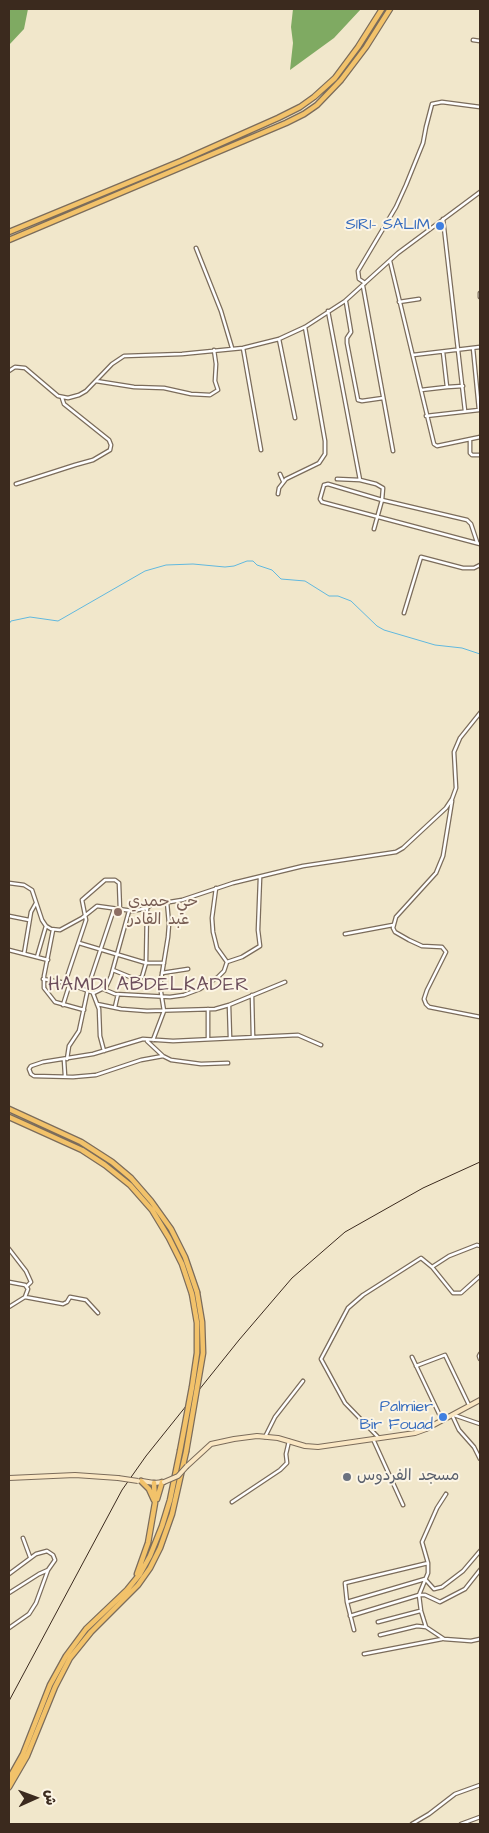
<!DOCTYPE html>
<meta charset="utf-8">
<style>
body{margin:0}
#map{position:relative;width:489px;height:1833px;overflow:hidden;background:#f1e7cb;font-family:"Architects Daughter","Playpen Sans Arabic",sans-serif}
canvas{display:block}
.frame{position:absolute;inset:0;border:10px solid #3b2a1e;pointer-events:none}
.north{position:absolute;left:10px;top:1773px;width:50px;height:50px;-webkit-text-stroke:4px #fcf5e5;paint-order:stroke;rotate:88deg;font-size:14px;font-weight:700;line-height:20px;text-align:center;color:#3b2a1e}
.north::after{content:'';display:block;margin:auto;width:18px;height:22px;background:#3b2a1e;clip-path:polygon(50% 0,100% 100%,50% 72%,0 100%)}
</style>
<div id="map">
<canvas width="489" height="1833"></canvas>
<div class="frame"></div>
<div class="north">ش</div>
</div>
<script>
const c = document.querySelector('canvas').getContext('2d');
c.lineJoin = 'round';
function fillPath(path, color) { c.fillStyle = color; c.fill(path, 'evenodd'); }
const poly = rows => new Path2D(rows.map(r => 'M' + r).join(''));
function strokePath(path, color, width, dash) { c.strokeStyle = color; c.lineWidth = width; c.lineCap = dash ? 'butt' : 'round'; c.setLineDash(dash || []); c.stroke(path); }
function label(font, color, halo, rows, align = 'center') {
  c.font = font + ' "Architects Daughter","Playpen Sans Arabic",sans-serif'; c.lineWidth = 4; c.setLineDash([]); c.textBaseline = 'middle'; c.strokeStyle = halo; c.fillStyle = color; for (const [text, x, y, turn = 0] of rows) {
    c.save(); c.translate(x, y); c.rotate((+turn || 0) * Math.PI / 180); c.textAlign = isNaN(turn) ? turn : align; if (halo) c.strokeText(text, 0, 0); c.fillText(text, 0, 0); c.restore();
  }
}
const forest = poly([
 [9,9,28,9,24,29,9,45],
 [293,9,361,9,334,38,290,70,293,43,291,27]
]);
const stream = poly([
 [9,624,11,621,30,617,58,621,145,571,166,565,193,564,225,567,234,566,247,561,253,561,257,565,272,570,281,579,305,581,329,596,338,596,351,601,377,626,384,630,435,645,462,648,480,654]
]);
const minor = poly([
 [473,40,480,41],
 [443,219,465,411],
 [196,248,221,311,232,348],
 [390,261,434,444,437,446,480,437],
 [365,283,359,279,358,271,396,207,406,185,423,143,426,127,432,104,442,102,480,107],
 [363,286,393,451],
 [480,293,480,297],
 [346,302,351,332,347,338,347,343,358,400,362,401,383,398],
 [399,302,419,299],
 [328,311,360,480],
 [279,339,295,418],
 [243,348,261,450],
 [473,348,479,410],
 [443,352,447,387,463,386],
 [413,355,480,347],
 [9,371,15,367,25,368,58,396,68,398,79,395,86,391,112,364,124,356,182,354,243,348,279,339,305,327,345,301,398,253,480,192],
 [96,381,134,387,164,388,191,394,210,395,218,390,215,381,216,364,214,350],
 [421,390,447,387],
 [426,416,479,410],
 [470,440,470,453,472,455,480,455],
 [280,474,283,481],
 [337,479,360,480,376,484,383,488,382,500,374,529],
 [16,484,75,465,93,460,110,450,111,445,109,440,64,404,62,398],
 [278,494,279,488,286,479,319,463,325,454,325,441,305,327],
 [477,542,471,524,467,520,382,500,328,484,324,485,320,499,322,502,480,544],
 [404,613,421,557,463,568,474,568,480,565],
 [452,801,443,856,436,873,396,917,393,928,395,932,409,940,422,946,442,947,446,952,427,990,424,999,426,1004,429,1007,480,1017],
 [9,883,24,885,32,890,42,920,46,926,51,929,60,930,82,918,97,906,133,911,147,908,151,905,182,900,233,883,303,866,396,852,403,848,446,808,452,799,456,788,454,752,460,738,480,713],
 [216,888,212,918,213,932,217,948,227,962],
 [9,916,29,920],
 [53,930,44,976,44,988,55,1002,84,1010],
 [345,934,393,925],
 [79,943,146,963,164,963],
 [9,950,48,960],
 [24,954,31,912,36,903],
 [37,957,46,926],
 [113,970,135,979,142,977,146,963,147,908],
 [162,973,188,969],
 [43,979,66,983,94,993,106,987,111,976,129,911],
 [89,983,99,1009,100,1036,104,1051],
 [103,989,115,994,170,997,184,995,200,989,218,977,224,971,227,962,242,957,260,946,258,930,260,878],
 [252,995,253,1037],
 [97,1004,121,1009,147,1011,215,1009,229,1005,285,982],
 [63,1005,69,986,66,984,66,980,86,920,82,900,105,880,115,880,119,883,120,910],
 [229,1005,230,1038],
 [115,1007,118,994],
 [208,1009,208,1039],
 [153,1040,164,1011,160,986,168,937,169,924,167,902],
 [147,1041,163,1056,171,1060,201,1064,228,1063],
 [163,1056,141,1060,96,1075,73,1077,34,1076,31,1074,29,1069,31,1066,43,1062,93,1054,143,1039,173,1041,298,1035,321,1045],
 [67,1059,69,1046,79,1031,89,984,114,909],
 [64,1060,65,1076],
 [9,1249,26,1271,31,1282,27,1286],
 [432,1267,449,1256,477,1245,480,1246],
 [9,1282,25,1285,28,1289,25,1297,9,1307],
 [25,1297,63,1304,67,1302,70,1297,86,1300,98,1313],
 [480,1354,479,1356,480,1359],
 [412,1357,442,1420],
 [416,1366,445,1355,469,1405],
 [452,1415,459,1430,474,1447,480,1459],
 [454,1415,480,1424],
 [265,1437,275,1417,303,1381],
 [379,1438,345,1403,321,1359,348,1308,363,1295,421,1258,432,1267,453,1293,461,1293,480,1276],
 [373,1439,403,1505],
 [232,1502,280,1470,287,1463,286,1454,289,1441],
 [23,1538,30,1557],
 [428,1563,422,1542,437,1508,446,1494],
 [9,1574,36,1554,47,1551,53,1555,55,1560,48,1570,36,1603,29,1614,9,1628],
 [9,1593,39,1574,48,1570],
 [347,1602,425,1579,434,1589,442,1587,463,1571,480,1551],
 [350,1616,419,1595,425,1595,440,1602,465,1589,480,1570],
 [378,1622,420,1611],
 [354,1630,347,1602,345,1583,428,1563,428,1573,419,1595,421,1611,426,1627,444,1639,471,1641,480,1639],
 [380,1635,417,1626,426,1627],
 [364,1654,442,1639],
 [412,1824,429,1814,455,1794,480,1785],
 [461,1824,480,1817]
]);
const secondary = poly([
 [187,1466,211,1444,234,1439,257,1436,278,1438,305,1446,318,1447,415,1433,426,1429,480,1400],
 [9,1478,75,1475,118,1478],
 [142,1481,154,1483,164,1482]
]);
const trunk = poly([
 [9,232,181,161,278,118,300,107,314,97,335,78,358,47,382,9],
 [9,240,286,123,304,114,317,105,341,80,366,47,390,9],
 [9,1109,81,1142,112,1162,131,1178,151,1201,171,1229,185,1257,197,1292],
 [9,1117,82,1150,105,1165,130,1185,152,1210,169,1238,182,1264,192,1294],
 [141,1481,149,1489,154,1500],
 [157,1499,162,1482],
 [137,1574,148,1543,155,1503,154,1483],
 [9,1779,23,1754,50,1685,66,1656,86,1629,127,1590,140,1574,150,1556,162,1526,170,1500,180,1451],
 [9,1787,27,1756,55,1687,70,1658,91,1632,138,1585,150,1568,160,1548,172,1514,186,1452]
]);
const rail = poly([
 [9,1701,122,1490,146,1456,239,1340,292,1278,345,1232,423,1188,480,1162]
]);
const secondaryBridge = poly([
 [118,1478,138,1481],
 [164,1482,178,1476,187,1466]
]);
const trunkBridge = poly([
 [180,1451,192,1387,197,1353,197,1323,192,1294],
 [186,1452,203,1353,202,1322,197,1292]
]);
const markers = [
 [440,226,5,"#3f7fe0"],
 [118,912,5,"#8d6e63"],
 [443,1417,5,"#3f7fe0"],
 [347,1477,5,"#6b7280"]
];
const shopNames = [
 ["S1R1- SALIM",430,226],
 ["Palmier",433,1408],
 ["Bir Fouad",433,1426]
];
const educationNames = [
 ["حي حمدي",128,903],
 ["عبد القادر",128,921]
];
const worshipNames = [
 ["مسجد الفردوس",357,1477]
];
const quarterNames = [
 ["HAMDI ABDELKADER",149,986]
];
fillPath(forest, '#7faa62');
strokePath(stream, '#61b8de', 1);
strokePath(minor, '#7b6c5b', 5);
strokePath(secondary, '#7b6c5b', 6);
strokePath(trunk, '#7b6c5b', 7);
strokePath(minor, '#fff', 2.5);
strokePath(secondary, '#fae7c3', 4);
strokePath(trunk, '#f2c26a', 4.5);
strokePath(rail, '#3b2a1e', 1);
strokePath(secondaryBridge, '#7b6c5b', 6, []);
strokePath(trunkBridge, '#7b6c5b', 7, []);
strokePath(secondaryBridge, '#fae7c3', 4);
strokePath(trunkBridge, '#f2c26a', 4.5);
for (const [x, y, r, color] of markers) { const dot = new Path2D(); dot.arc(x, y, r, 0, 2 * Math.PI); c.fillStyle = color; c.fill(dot); strokePath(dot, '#fcf5e5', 2); }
label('16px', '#366cbe', '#fcf5e5', shopNames, 'right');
label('16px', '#785e54', '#fcf5e5', educationNames, 'left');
label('16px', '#5b616d', '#fcf5e5', worshipNames, 'left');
c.letterSpacing = '1px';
label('19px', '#6c4e5b', '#fcf5e5', quarterNames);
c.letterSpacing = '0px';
</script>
